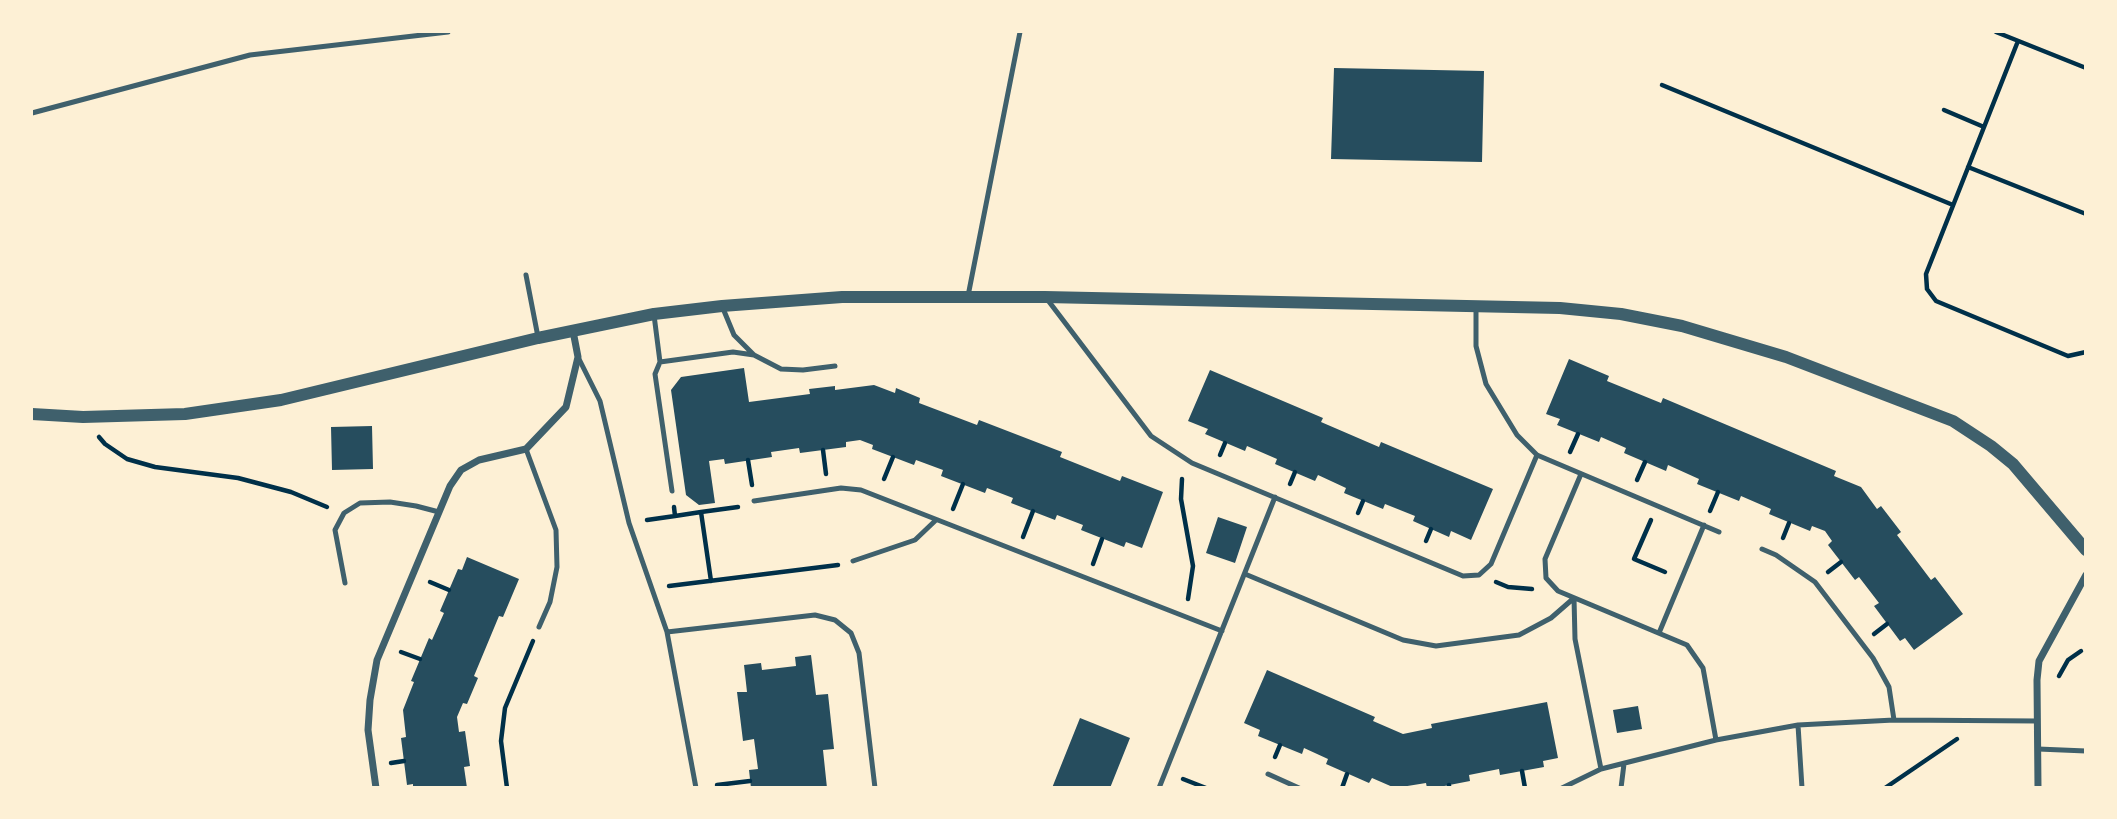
<!DOCTYPE html>
<style>
body{margin:0}
#map{position:relative;width:2117px;height:819px;overflow:hidden;background:#fdf0d5;font-family:Montserrat,sans-serif}
canvas{display:block}
.frame{position:absolute;inset:0;border:33px solid #fdf0d5;pointer-events:none}
</style>
<div id="map">
<canvas width="2117" height="819"></canvas>
<div class="frame"></div>
</div>
<script>
const c = document.querySelector('canvas').getContext('2d');
c.lineJoin = 'round';
function fillPath(path, color) { c.fillStyle = color; c.fill(path, 'evenodd'); }
const poly = rows => new Path2D(rows.map(r => 'M' + r).join(''));
function strokePath(path, color, width, dash) { c.strokeStyle = color; c.lineWidth = width; c.lineCap = dash ? 'butt' : 'round'; c.setLineDash(dash || []); c.stroke(path); }
const building = poly([
 [1334,68,1484,71,1482,162,1331,159],
 [1569,359,1609,376,1607,381,1661,403,1663,398,1836,471,1834,476,1861,487,1877,509,1881,506,1901,532,1897,535,1931,580,1935,577,1963,614,1914,650,1905,638,1900,641,1874,606,1879,603,1859,577,1855,580,1828,545,1832,541,1825,531,1812,526,1810,531,1769,514,1771,509,1741,496,1739,501,1697,484,1699,479,1668,465,1666,471,1624,453,1626,448,1601,437,1599,442,1557,425,1560,419,1546,414],
 [744,368,749,402,810,394,809,389,835,386,835,390,874,385,895,393,896,388,920,398,919,403,977,425,979,420,1062,452,1060,457,1120,481,1122,476,1163,492,1142,548,1126,542,1124,547,1081,530,1083,525,1057,515,1055,520,1011,503,1013,498,987,488,985,493,941,476,943,470,916,460,914,465,872,449,873,445,860,440,846,442,846,447,800,453,799,448,771,452,772,457,725,464,724,459,709,461,715,503,699,505,686,495,671,390,681,377],
 [1210,370,1323,418,1321,422,1379,447,1381,442,1493,489,1471,540,1451,531,1449,537,1413,521,1415,516,1385,504,1383,509,1344,493,1346,488,1318,475,1315,481,1275,464,1277,459,1247,446,1245,451,1205,434,1208,429,1188,421],
 [372,426,373,469,332,470,331,427],
 [1218,517,1247,527,1235,563,1206,553],
 [467,557,519,579,503,617,499,616,474,676,478,678,467,704,463,703,457,717,459,732,465,731,470,766,464,767,467,788,413,788,413,784,407,785,401,738,406,737,403,710,414,682,411,681,429,638,432,640,444,613,440,611,458,569,462,570],
 [811,655,816,695,828,694,834,749,823,750,827,788,751,788,749,770,758,769,754,739,743,741,737,692,747,692,744,665,761,663,762,670,796,666,795,657],
 [1267,670,1375,717,1373,721,1403,734,1432,728,1431,724,1547,702,1558,758,1543,761,1544,767,1500,775,1499,769,1469,775,1470,781,1434,788,1427,788,1426,783,1395,788,1372,778,1369,783,1326,764,1328,759,1304,748,1302,754,1258,736,1260,730,1244,723],
 [1638,706,1642,729,1617,733,1613,710],
 [1080,718,1130,738,1110,788,1052,788]
]);
const path = poly([
 [1996,32,2086,68],
 [2018,41,1926,274,1927,289,1936,301,2068,356,2086,352],
 [1662,85,1953,205],
 [1944,110,1984,127],
 [1968,167,2086,214],
 [99,437,105,444,127,459,155,467,238,478,291,492,327,507],
 [823,450,826,474],
 [1570,452,1578,434],
 [1220,455,1225,443],
 [748,460,752,485],
 [884,479,893,457],
 [1182,479,1181,499,1193,566,1188,599],
 [1637,480,1645,462],
 [1290,484,1295,472],
 [674,507,675,516,701,512,711,581],
 [953,509,963,484],
 [1710,511,1718,492],
 [701,512,738,507],
 [1358,513,1363,501],
 [647,520,675,516],
 [1651,520,1634,559,1665,572],
 [1023,537,1033,511],
 [1783,538,1789,523],
 [1426,541,1431,529],
 [1093,564,1102,539],
 [1828,572,1841,562],
 [430,582,449,590],
 [1496,582,1508,587,1532,589],
 [669,586,838,565],
 [1874,634,1887,624],
 [401,652,420,659],
 [2059,676,2068,660,2081,651],
 [1275,757,1280,745],
 [391,763,404,761],
 [1522,771,1525,788],
 [1183,779,1206,788],
 [717,785,750,781],
 [1449,785,1449,788],
 [507,788,501,741,505,708,533,641],
 [1342,788,1347,774],
 [1885,788,1957,739]
]);
const service = poly([
 [32,113,250,55,448,32],
 [526,275,538,337],
 [968,296,1020,32],
 [1047,299,1151,436,1192,463,1463,576,1479,575,1491,564,1537,455],
 [722,306,734,335,754,355,781,369,803,370,835,366],
 [1476,306,1476,346,1486,384,1517,435,1537,455,1719,532],
 [654,315,660,362,655,374,672,491],
 [578,357,600,401,629,523,667,632,696,788],
 [660,362,733,352,754,355],
 [526,449,556,530,557,567,550,602,539,627],
 [1581,474,1545,559,1546,578,1558,591,1687,645,1703,668,1716,740],
 [754,501,841,488,861,490,1222,631],
 [1762,549,1776,555,1815,582,1873,658,1889,687,1894,720],
 [853,561,915,540,936,520],
 [1245,574,1403,640,1436,646,1519,635,1551,618,1574,598],
 [345,583,335,530,344,513,360,503,390,502,416,506,439,512],
 [1574,598,1575,639,1601,769],
 [667,632,815,615,835,620,851,633,859,653,875,788],
 [1659,633,1704,525],
 [1798,725,1802,788],
 [2038,749,2086,751],
 [1268,774,1299,788],
 [1159,788,1275,497],
 [1562,788,1601,769,1716,740,1798,725,1894,720,2037,721],
 [1621,788,1624,764]
]);
const minor = poly([
 [376,788,368,730,370,700,377,660,450,486,461,470,479,460,526,449,566,407,578,357,573,331],
 [2038,788,2037,680,2039,661,2086,575]
]);
const tertiary = poly([
 [32,414,83,417,185,414,281,400,538,338,654,314,722,306,842,297,1045,297,1560,308,1621,314,1682,326,1786,357,1953,421,1991,446,2013,464,2086,550]
]);
fillPath(building, '#264d5e');
strokePath(path, '#003049', 4.5);
strokePath(service, '#3f606c', 5);
strokePath(minor, '#3f606c', 7);
strokePath(tertiary, '#3f606c', 12);
</script>
